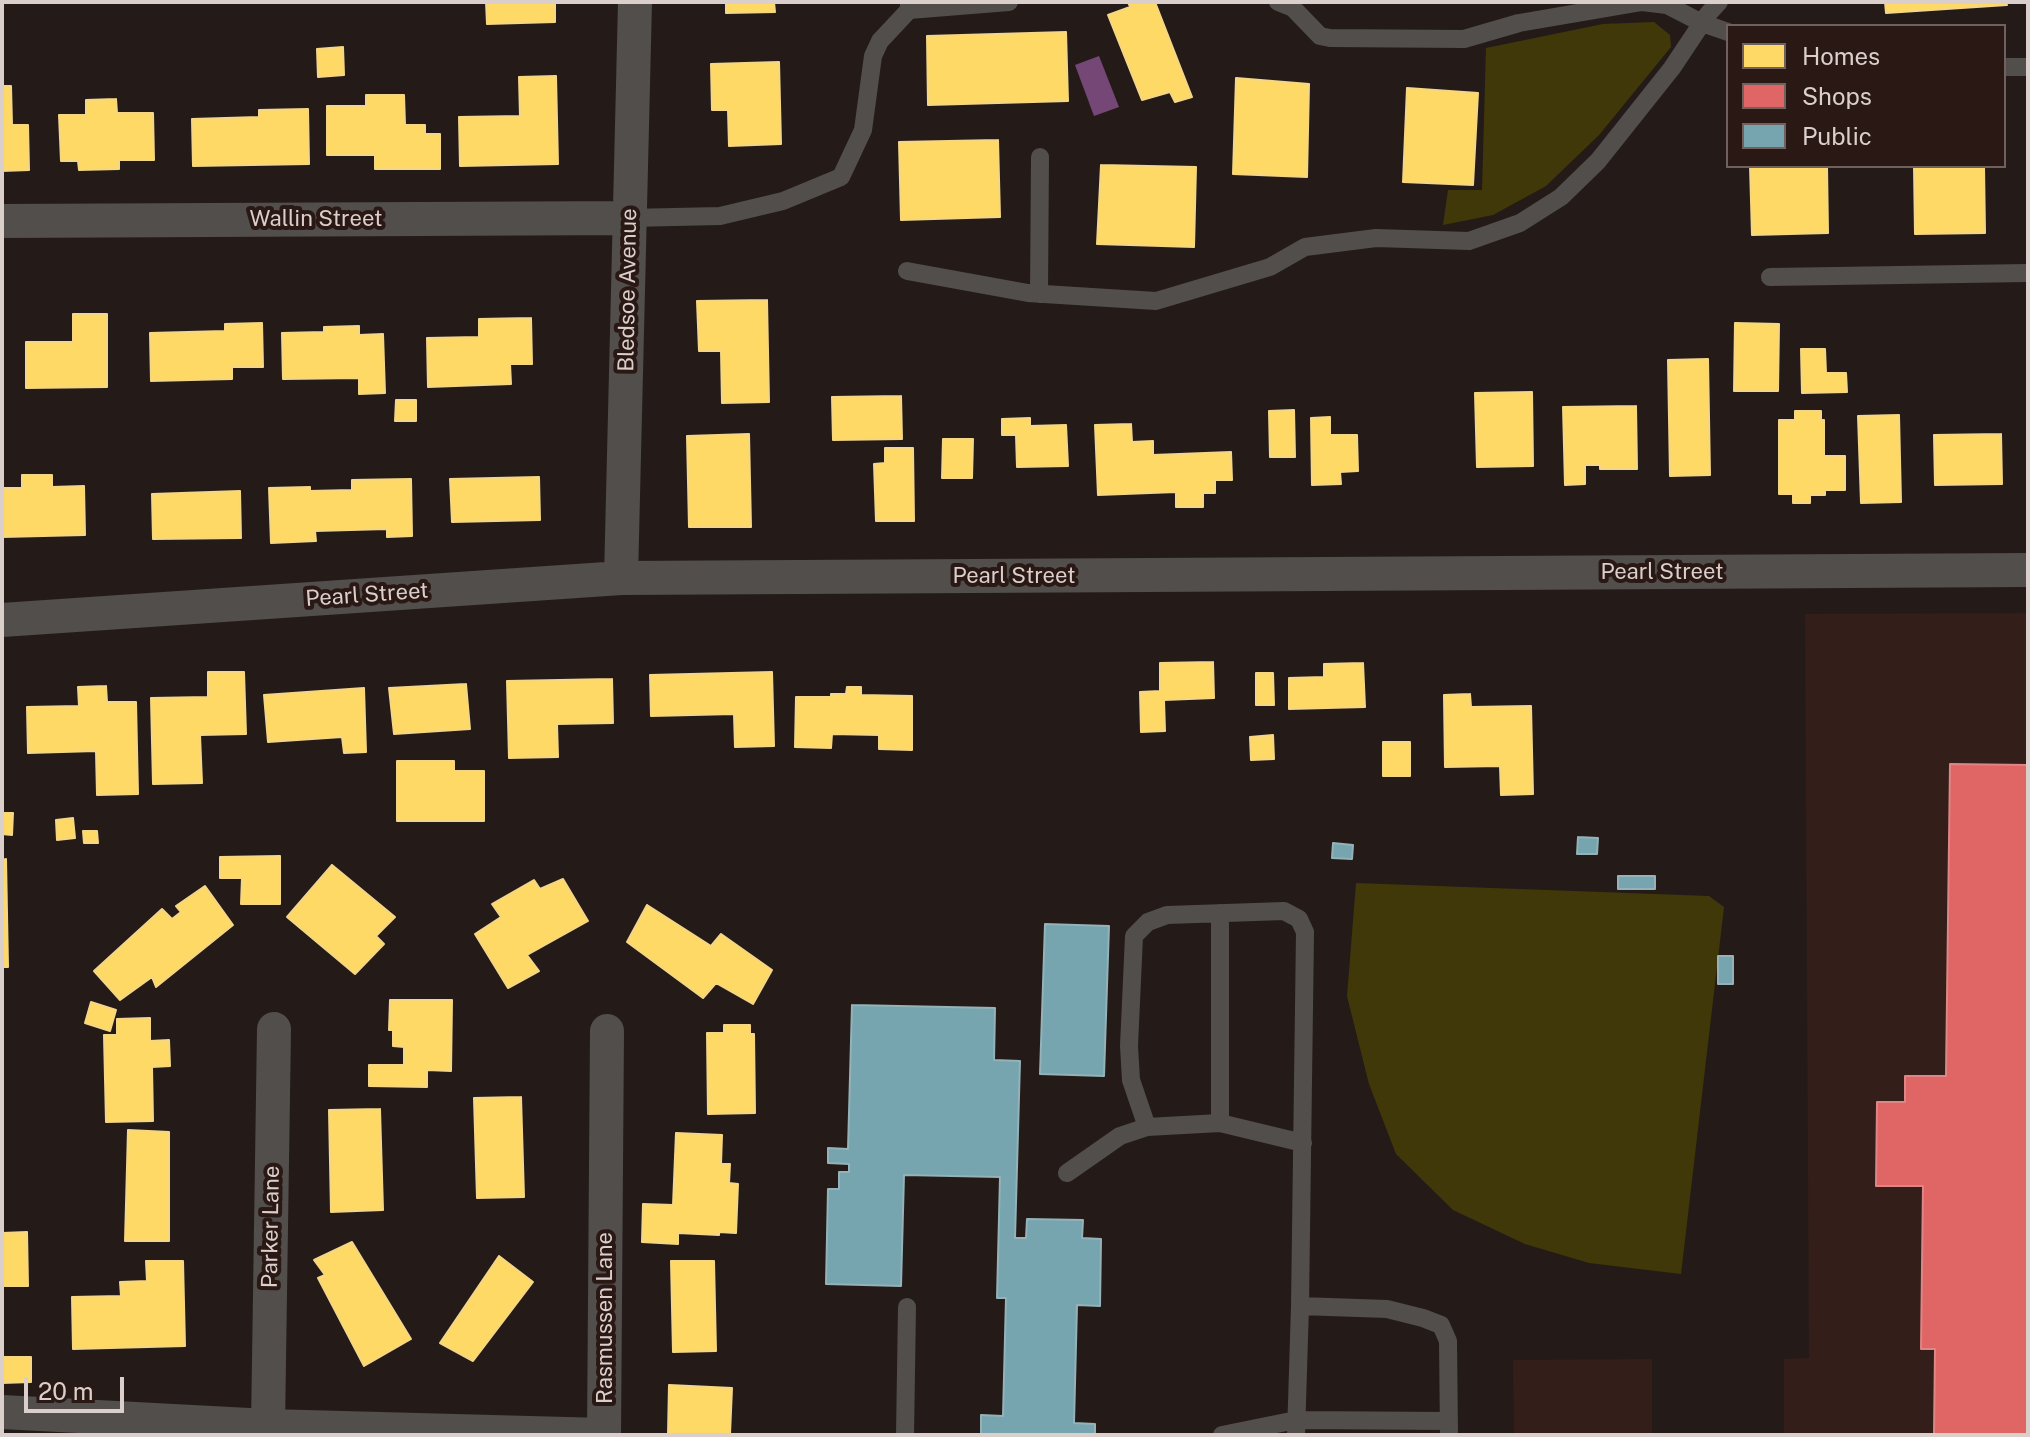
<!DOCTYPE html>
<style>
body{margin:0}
#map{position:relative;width:2030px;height:1437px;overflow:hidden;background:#241b19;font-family:"Public Sans",sans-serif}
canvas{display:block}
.frame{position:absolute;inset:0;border:4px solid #dbcfcc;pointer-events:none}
.legend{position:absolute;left:1726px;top:24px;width:280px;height:144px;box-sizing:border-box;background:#291814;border:2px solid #70615e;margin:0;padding:10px 14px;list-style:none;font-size:24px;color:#dbcfcc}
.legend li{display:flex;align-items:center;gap:16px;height:40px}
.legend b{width:40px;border:2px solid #70615e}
.scale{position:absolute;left:24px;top:1377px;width:100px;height:36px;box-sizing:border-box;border:4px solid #dbcfcc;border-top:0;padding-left:10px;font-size:24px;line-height:28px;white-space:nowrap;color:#dbcfcc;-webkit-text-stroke:6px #291814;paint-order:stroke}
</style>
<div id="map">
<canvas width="2030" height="1437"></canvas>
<div class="frame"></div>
<ul class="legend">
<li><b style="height:22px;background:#ffd966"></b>Homes</li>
<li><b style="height:22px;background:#e06666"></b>Shops</li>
<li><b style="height:22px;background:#76a5af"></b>Public</li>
</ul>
<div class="scale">20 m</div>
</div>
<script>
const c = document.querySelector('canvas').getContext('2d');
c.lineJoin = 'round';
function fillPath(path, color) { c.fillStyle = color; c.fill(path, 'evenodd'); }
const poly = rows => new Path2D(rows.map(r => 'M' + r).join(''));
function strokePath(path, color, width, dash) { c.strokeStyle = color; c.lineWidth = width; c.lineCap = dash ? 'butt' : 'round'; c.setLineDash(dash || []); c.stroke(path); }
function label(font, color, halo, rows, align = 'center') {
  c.font = font + ' "Public Sans",sans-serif'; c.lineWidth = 8; c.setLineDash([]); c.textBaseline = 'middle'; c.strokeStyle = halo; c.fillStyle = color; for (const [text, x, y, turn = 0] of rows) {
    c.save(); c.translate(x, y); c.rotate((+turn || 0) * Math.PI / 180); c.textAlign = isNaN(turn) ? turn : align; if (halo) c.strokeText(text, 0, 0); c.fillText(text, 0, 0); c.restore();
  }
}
const built = poly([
 [2028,613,2028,1435,1784,1435,1784,1359,1809,1358,1805,614],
 [1652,1359,1652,1435,1514,1435,1513,1360]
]);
const green = poly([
 [1654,22,1670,35,1671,47,1599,135,1546,186,1493,215,1443,225,1448,190,1482,190,1486,48,1603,24],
 [1356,883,1709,896,1724,907,1681,1274,1589,1263,1525,1244,1453,1210,1396,1154,1369,1084,1347,996]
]);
const water = poly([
 [1099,56,1119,107,1094,116,1075,65]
]);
const homes = poly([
 [486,2,555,2,555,22,487,24,486,2],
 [726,2,774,2,775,12,726,13,726,2],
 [1128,2,1155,2,1192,97,1175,102,1170,92,1142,100,1108,15,1130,7,1128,2],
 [1885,2,2006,2,2007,5,1886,13,1885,2],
 [1066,32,1068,101,928,105,927,36,1066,32],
 [343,47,344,75,318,77,317,49,343,47],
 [779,62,781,144,729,146,728,110,712,110,711,64,779,62],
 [556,76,558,164,460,166,459,117,520,116,519,77,556,76],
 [1236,78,1309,84,1307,177,1233,174,1236,78],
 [2,86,11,86,12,125,28,125,29,170,2,171,2,86],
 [1407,88,1478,93,1473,185,1403,182,1407,88],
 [366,95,404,95,405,125,425,125,425,134,440,134,440,169,375,169,375,155,327,155,327,106,366,106,366,95],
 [116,99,117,113,153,113,154,160,119,160,119,169,79,170,78,161,61,161,59,115,86,115,86,100,116,99],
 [308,109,309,164,193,166,192,119,259,117,259,110,308,109],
 [998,140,1000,217,901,220,899,142,998,140],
 [1101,165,1196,167,1194,247,1097,244,1101,165],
 [1750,166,1827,166,1828,233,1752,235,1750,166],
 [1914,166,1984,166,1985,233,1915,234,1914,166],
 [767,300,769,402,722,403,721,351,699,351,697,301,767,300],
 [73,314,107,314,107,387,26,388,26,342,73,342,73,314],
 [531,318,532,364,510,364,511,384,428,387,427,338,479,337,479,319,531,318],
 [262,323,263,367,232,367,232,379,151,381,150,333,225,331,225,324,262,323],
 [1735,323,1779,324,1778,391,1734,391,1735,323],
 [359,326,359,335,383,334,385,393,359,394,359,378,283,379,282,333,324,332,324,327,359,326],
 [1801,349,1825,349,1826,373,1846,373,1847,392,1802,393,1801,349],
 [1708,359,1710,475,1670,476,1668,360,1708,359],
 [1532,392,1533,466,1477,467,1475,393,1532,392],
 [901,396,902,439,833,440,832,397,901,396],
 [396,400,416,400,416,421,395,421,396,400],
 [1636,406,1637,469,1600,469,1600,465,1585,465,1585,484,1565,485,1563,407,1636,406],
 [1294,410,1295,457,1270,457,1269,411,1294,410],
 [1795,411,1821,411,1821,420,1824,420,1824,456,1845,456,1845,490,1825,490,1825,495,1810,495,1810,503,1793,503,1793,494,1779,494,1779,420,1795,420,1795,411],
 [1899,415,1901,502,1861,503,1858,416,1899,415],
 [1330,417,1330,435,1357,435,1358,471,1340,472,1341,484,1312,485,1311,418,1330,417],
 [1030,418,1030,426,1066,425,1068,466,1017,467,1016,435,1002,435,1002,419,1030,418],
 [1131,424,1132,442,1153,441,1153,455,1231,452,1232,480,1215,480,1215,493,1203,493,1203,507,1176,507,1176,492,1098,495,1095,425,1131,424],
 [749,434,751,527,689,527,687,436,749,434],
 [2001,434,2002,484,1935,485,1934,435,2001,434],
 [943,439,973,439,972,478,942,478,943,439],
 [885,448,913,448,914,521,876,521,874,464,885,463,885,448],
 [22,475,52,475,52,487,84,486,85,535,2,537,2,488,22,488,22,475],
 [539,477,540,520,452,522,450,479,539,477],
 [411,479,412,536,387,537,387,529,315,531,316,541,271,543,269,488,310,487,310,491,352,490,352,480,411,479],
 [240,491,241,538,153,539,152,494,240,491],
 [1213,662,1214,698,1164,700,1165,731,1141,732,1140,692,1160,691,1160,663,1213,662],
 [1363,663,1365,707,1289,709,1289,678,1324,677,1324,664,1363,663],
 [208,672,244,672,246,734,200,735,202,783,153,784,151,698,208,697,208,672],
 [772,672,774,746,735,747,734,714,651,716,650,675,772,672],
 [1256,673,1273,673,1274,705,1256,705,1256,673],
 [612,679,613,723,557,724,558,757,509,758,507,681,612,679],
 [466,684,470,729,394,734,389,688,466,684],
 [106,686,107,702,136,702,138,794,97,795,96,751,28,753,27,707,79,706,78,687,106,686],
 [847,687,861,687,861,695,912,696,912,750,879,749,879,735,832,734,831,748,795,747,796,697,831,697,831,694,846,694,847,687],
 [364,688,366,752,344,753,342,737,268,742,264,695,364,688],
 [1470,694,1471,707,1531,706,1533,794,1501,795,1500,766,1445,767,1444,695,1470,694],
 [1273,735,1274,759,1251,760,1250,737,1273,735],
 [1383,742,1410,742,1410,776,1383,776,1383,742],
 [397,761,454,761,454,771,484,771,484,821,397,821,397,761],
 [2,813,13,813,12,835,2,834,2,813],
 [73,818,75,838,57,840,56,820,73,818],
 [83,831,97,831,98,843,84,843,83,831],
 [280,856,280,904,241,904,242,878,220,878,220,857,280,856],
 [6,859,8,967,2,967,2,860,6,859],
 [332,865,395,917,376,936,384,944,355,974,287,917,332,865],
 [563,879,588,921,527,955,539,971,508,988,475,934,501,917,492,904,534,880,540,889,563,879],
 [205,886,233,925,156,987,152,977,120,1000,94,971,162,909,172,919,181,912,176,906,205,886],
 [647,905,711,946,721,934,772,970,753,1004,716,983,703,998,627,942,647,905],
 [390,1000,452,1000,451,1071,427,1070,427,1087,369,1086,369,1065,404,1065,404,1047,393,1046,393,1030,389,1030,390,1000],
 [91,1002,116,1010,110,1031,85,1023,91,1002],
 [150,1018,150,1041,169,1040,170,1066,152,1067,153,1121,106,1122,104,1035,117,1035,117,1019,150,1018],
 [724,1025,750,1025,750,1034,754,1034,755,1113,708,1114,707,1033,724,1033,724,1025],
 [521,1097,524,1197,477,1198,474,1098,521,1097],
 [380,1109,383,1210,331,1212,329,1110,380,1109],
 [128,1130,169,1132,169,1241,125,1241,128,1130],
 [676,1133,722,1135,721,1164,730,1164,729,1183,738,1184,736,1233,719,1232,719,1235,678,1233,678,1244,642,1242,643,1204,673,1205,676,1133],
 [27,1232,28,1286,2,1286,2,1233,27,1232],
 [352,1242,411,1339,364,1366,318,1278,325,1275,314,1260,352,1242],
 [499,1256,533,1282,473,1361,440,1343,499,1256],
 [146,1261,183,1261,185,1346,73,1349,72,1297,121,1296,120,1282,147,1281,146,1261],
 [671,1261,714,1261,716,1351,673,1352,671,1261],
 [2,1357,31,1357,31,1382,2,1383,2,1357],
 [669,1385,732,1388,730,1434,668,1435,669,1385]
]);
const shops = poly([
 [1950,764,2028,765,2028,1435,1934,1435,1935,1349,1921,1349,1923,1186,1876,1186,1877,1102,1905,1102,1905,1076,1946,1076,1950,764]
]);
const public = poly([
 [1578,837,1598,838,1597,854,1577,854,1578,837],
 [1333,843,1353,845,1352,859,1332,858,1333,843],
 [1618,876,1655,876,1655,889,1618,889,1618,876],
 [1045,924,1109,926,1104,1076,1040,1074,1045,924],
 [1718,956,1733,956,1733,984,1718,984,1718,956],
 [852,1005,995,1008,994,1060,1020,1061,1015,1238,1026,1238,1027,1219,1083,1220,1082,1238,1101,1239,1100,1306,1077,1305,1074,1423,1095,1424,1095,1435,981,1435,981,1415,1003,1416,1006,1298,997,1298,1000,1177,904,1175,901,1286,826,1284,828,1189,839,1189,839,1172,849,1172,849,1164,828,1163,828,1148,848,1149,852,1005]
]);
const lane = poly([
 [1278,2,1293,8,1320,36,1330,38,1464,39,1519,23,1642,2,1667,5,1702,23,1728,32],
 [909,10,1009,2],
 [2004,67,2028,67],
 [629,218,720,216,783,201,841,177,863,130,873,56,880,41,909,10,909,2],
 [907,271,1028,293,1156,301,1270,267,1305,247,1376,238,1469,241,1520,223,1561,197,1598,161,1672,68,1708,14,1719,2],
 [1770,277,2028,273],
 [1039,294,1040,157],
 [1220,913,1220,1123],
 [1147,1127,1131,1080,1129,1046,1134,936,1148,922,1167,915,1284,911,1299,919,1305,932,1300,1306],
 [1067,1173,1120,1136,1147,1127,1220,1123,1303,1143],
 [905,1435,907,1307],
 [1222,1435,1296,1420,1449,1421],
 [1296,1435,1300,1306,1387,1309,1423,1318,1441,1325,1448,1341,1449,1435]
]);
const street = poly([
 [2,221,629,218],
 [621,578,635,2],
 [2,620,621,578,2028,570],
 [2,1412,268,1426,604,1435,607,1031],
 [268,1426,274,1029]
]);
const streetNames = [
 ["Wallin Street",316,219],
 ["Bledsoe Avenue",628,290,-89],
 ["Pearl Street",1662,572],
 ["Pearl Street",1014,576],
 ["Pearl Street",367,595,-4],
 ["Parker Lane",271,1227,-89],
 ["Rasmussen Lane",605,1318,-90]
];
fillPath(built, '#331e19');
fillPath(green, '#403808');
fillPath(water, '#754776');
fillPath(homes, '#ffd966');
strokePath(homes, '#f4d685', 2);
fillPath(shops, '#e06666');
strokePath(shops, '#de8685', 2);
fillPath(public, '#76a5af');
strokePath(public, '#94b2b8', 2);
strokePath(lane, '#514e4c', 18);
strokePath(street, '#514e4c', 34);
label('22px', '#dbcfcc', '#291814', streetNames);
</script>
